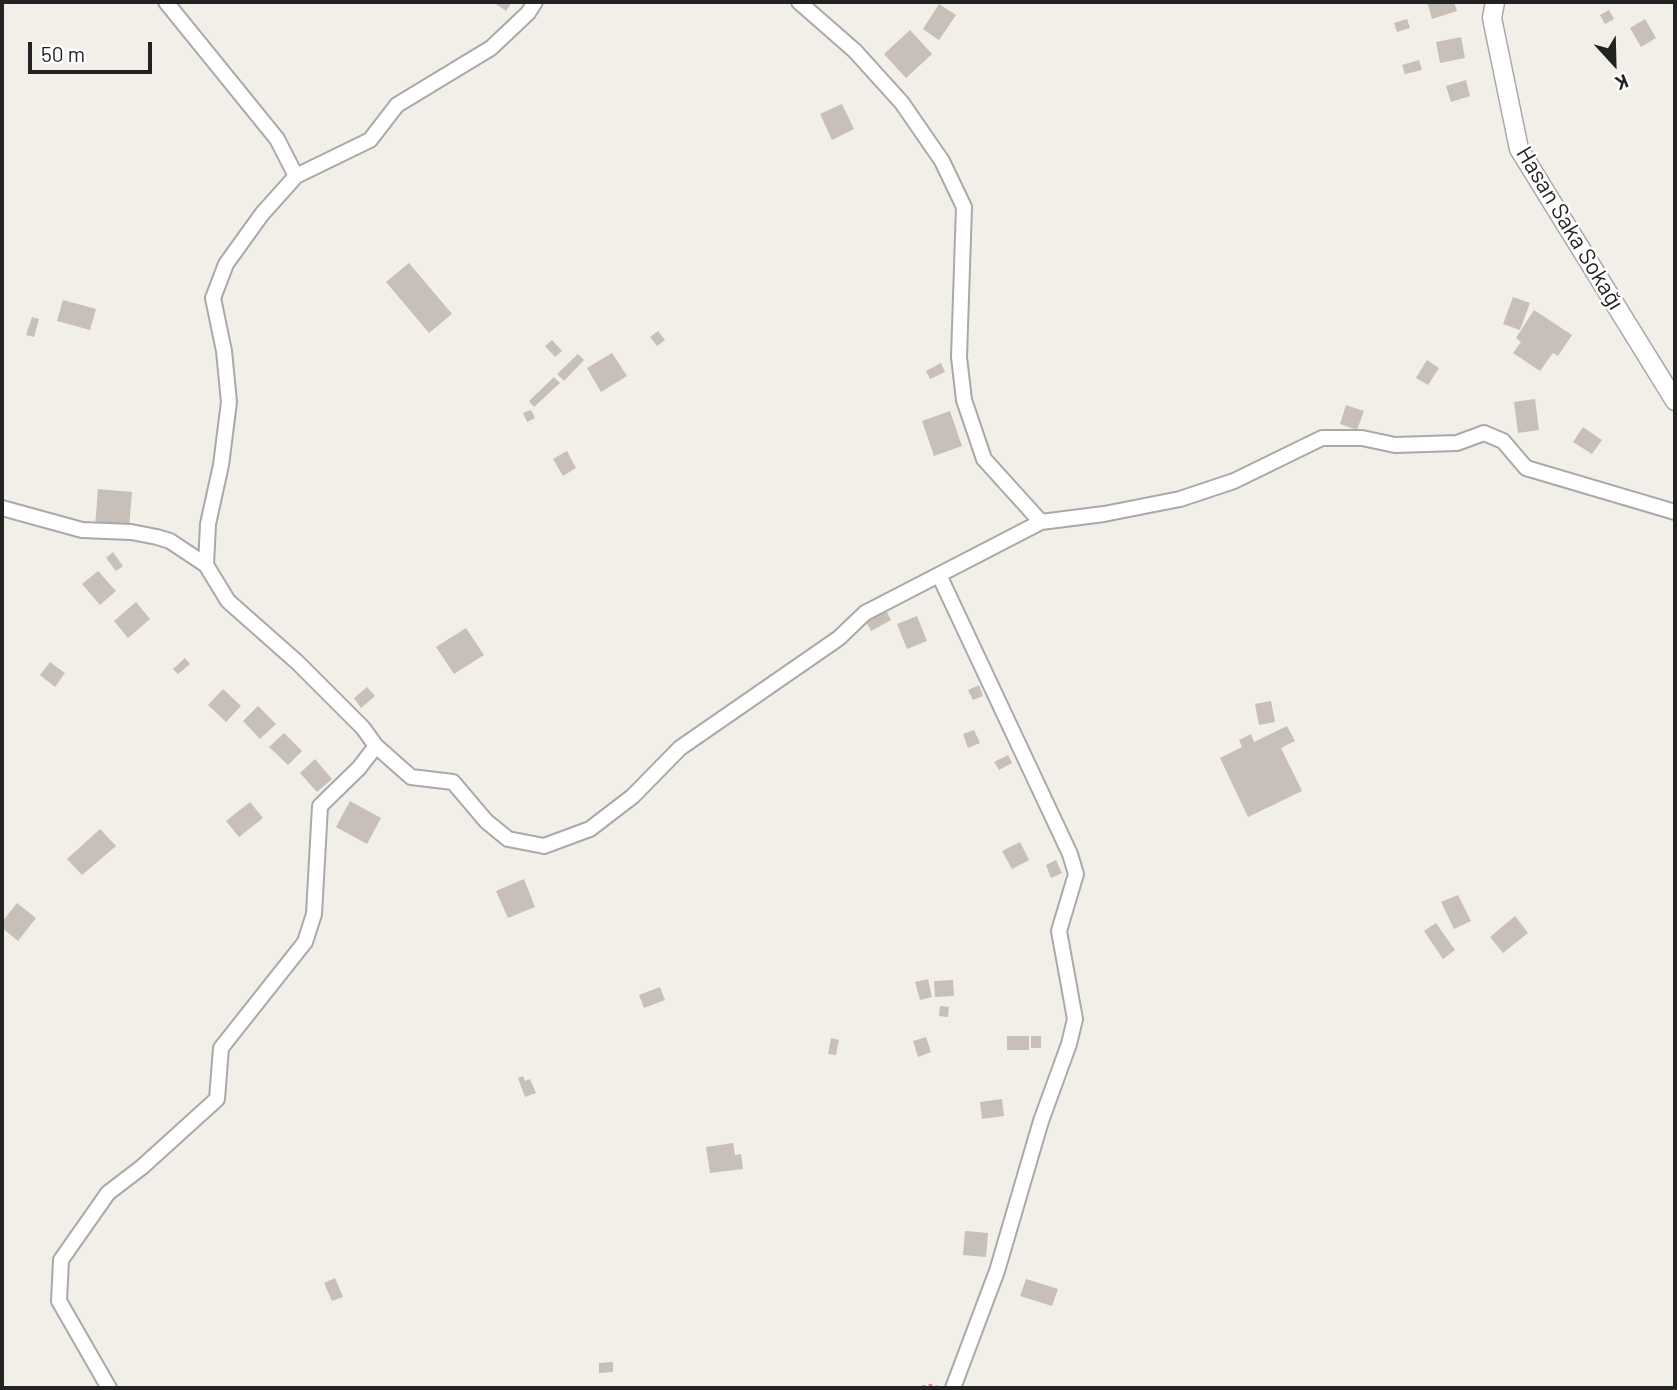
<!DOCTYPE html>
<meta charset="utf-8">
<style>
body{margin:0}
#map{position:relative;width:1677px;height:1390px;overflow:hidden;background:#f2efe9;font-family:Barlow,sans-serif}
canvas{display:block}
.frame{position:absolute;inset:0;border:4px solid #222;pointer-events:none}
.north{position:absolute;left:1579px;top:28px;width:70px;height:70px;-webkit-text-stroke:5px #fff;paint-order:stroke;rotate:158deg;font-size:19px;font-weight:700;line-height:28px;text-align:center;color:#222}
.north::after{content:'';display:block;margin:auto;width:24px;height:32px;background:#222;clip-path:polygon(50% 0,100% 100%,50% 72%,0 100%)}
.scale{position:absolute;left:28px;top:42px;width:124px;height:32px;box-sizing:border-box;border:4px solid #222;border-top:0;padding-left:9px;font-size:21px;line-height:24px;white-space:nowrap;color:#222;-webkit-text-stroke:5px #fff;paint-order:stroke}
</style>
<div id="map">
<canvas width="1677" height="1390"></canvas>
<div class="frame"></div>
<div class="north">K</div>
<div class="scale">50 m</div>
</div>
<script>
const c = document.querySelector('canvas').getContext('2d');
c.lineJoin = 'round';
function fillPath(path, color) { c.fillStyle = color; c.fill(path, 'evenodd'); }
const poly = rows => new Path2D(rows.map(r => 'M' + r).join(''));
function strokePath(path, color, width, dash) { c.strokeStyle = color; c.lineWidth = width; c.lineCap = dash ? 'butt' : 'round'; c.setLineDash(dash || []); c.stroke(path); }
function label(font, color, halo, rows, align = 'center') {
  c.font = font + ' Barlow,sans-serif'; c.lineWidth = 5; c.setLineDash([]); c.textBaseline = 'middle'; c.strokeStyle = halo; c.fillStyle = color; for (const [text, x, y, turn = 0] of rows) {
    c.save(); c.translate(x, y); c.rotate((+turn || 0) * Math.PI / 180); c.textAlign = isNaN(turn) ? turn : align; if (halo) c.strokeText(text, 0, 0); c.fillText(text, 0, 0); c.restore();
  }
}
const building = poly([
 [493,2,512,2,506,11],
 [1427,2,1454,2,1457,11,1432,19],
 [939,4,956,15,939,40,923,29],
 [1609,10,1614,19,1605,24,1600,15],
 [1407,19,1410,28,1397,32,1394,23],
 [1645,19,1656,38,1641,47,1630,28],
 [910,30,932,54,906,78,884,54],
 [1461,37,1465,58,1440,63,1436,42],
 [1419,60,1422,70,1405,74,1402,65],
 [1466,80,1470,96,1451,102,1446,86],
 [842,104,854,129,832,140,820,114],
 [409,263,452,314,429,333,386,282],
 [1513,297,1530,303,1520,330,1503,324],
 [63,300,96,309,90,330,57,321],
 [1534,310,1572,335,1558,356,1553,353,1540,371,1513,353,1521,342,1516,338],
 [32,317,39,319,34,337,26,335],
 [658,331,665,340,657,346,650,337],
 [552,340,562,351,555,357,545,346],
 [612,353,627,376,601,392,587,368],
 [578,354,584,360,564,381,557,374],
 [1427,360,1439,368,1428,385,1416,378],
 [941,363,945,372,930,379,926,371],
 [554,377,560,383,534,407,529,401],
 [1535,399,1539,430,1518,433,1514,402],
 [1346,405,1364,411,1357,430,1340,424],
 [531,410,535,418,527,422,523,413],
 [950,411,962,446,934,456,922,421],
 [1583,427,1602,440,1592,454,1573,442],
 [567,451,576,468,563,476,553,459],
 [98,489,132,492,129,529,95,526],
 [113,552,123,566,116,571,106,558],
 [98,571,116,591,100,605,82,584],
 [136,602,150,619,128,638,114,621],
 [886,610,891,620,871,631,865,620],
 [917,616,927,641,907,649,897,624],
 [466,628,484,655,454,674,436,647],
 [185,658,190,664,178,674,173,669],
 [50,662,65,673,55,687,40,675],
 [979,685,983,696,973,700,968,690],
 [367,687,375,696,361,708,354,698],
 [223,689,241,706,226,722,208,705],
 [1271,701,1275,722,1259,725,1255,704],
 [258,706,276,724,260,739,243,721],
 [1287,726,1295,741,1281,748,1302,791,1248,817,1220,758,1242,747,1239,740,1251,734,1254,742],
 [974,730,980,743,968,748,963,734],
 [284,733,302,751,288,765,269,747],
 [1008,755,1012,763,999,770,994,762],
 [315,759,332,779,317,792,300,773],
 [350,801,381,818,367,844,336,827],
 [250,802,263,818,239,837,226,821],
 [100,829,116,846,82,875,67,859],
 [1020,842,1029,860,1012,869,1002,851],
 [1056,860,1062,873,1051,878,1046,865],
 [524,879,535,907,508,918,496,891],
 [1458,895,1471,921,1454,929,1441,902],
 [17,903,36,918,18,941,2,928,2,922],
 [1515,916,1528,933,1503,953,1490,937],
 [1436,923,1455,950,1443,959,1424,931],
 [928,979,932,997,920,1000,915,982],
 [953,980,954,996,935,997,934,981],
 [660,987,665,1000,644,1008,639,995],
 [940,1006,949,1007,948,1017,939,1016],
 [1007,1036,1029,1036,1029,1050,1007,1050],
 [1031,1036,1041,1036,1041,1048,1031,1048],
 [926,1037,931,1052,918,1057,913,1041],
 [831,1038,839,1040,836,1055,828,1054],
 [523,1076,525,1081,530,1079,536,1093,525,1097,518,1078],
 [1002,1099,1004,1116,982,1119,980,1102],
 [733,1143,735,1155,741,1154,743,1169,710,1173,706,1147],
 [965,1231,988,1233,986,1257,963,1255],
 [335,1278,343,1297,332,1301,324,1283],
 [1026,1279,1058,1289,1052,1306,1020,1296],
 [613,1362,613,1372,599,1373,599,1363]
]);
const path = poly([
 [915,1388,930,1385,938,1387]
]);
const minor = poly([
 [799,2,855,51,902,103,942,161,964,207,959,357,964,400,984,459,1041,522],
 [296,176,370,140,397,105,491,48,528,13,535,2],
 [2,508,82,530,131,532,157,537,170,541,206,565],
 [939,575,1070,854,1076,874,1059,931,1075,1019,1069,1044,1041,1121,997,1271,953,1388],
 [376,746,411,777,453,782,486,821,508,839,544,846,590,829,633,796,680,748,839,638,865,613,1041,522,1104,514,1180,499,1234,481,1322,438,1362,438,1395,445,1457,443,1484,433,1503,441,1526,468,1675,512],
 [109,1388,59,1301,61,1260,108,1193,142,1167,217,1099,221,1048,305,942,314,914,320,806,359,768,376,746,363,728,297,662,228,601,206,565,208,524,221,465,229,402,224,351,213,298,226,264,262,214,296,176,277,139,166,2]
]);
const tertiary = poly([
 [1495,2,1492,18,1519,149,1675,401]
]);
const streetNames = [
 ["Hasan Saka Sokağı",1570,228,59]
];
fillPath(building, '#c7bfb8');
strokePath(minor, '#a9a9a9', 18);
strokePath(tertiary, '#a9a9a9', 21);
strokePath(path, '#fa8072', 2.5, [3.5, 3.5]);
strokePath(minor, '#fff', 14);
strokePath(tertiary, '#fff', 18);
label('23px', '#222', '#fff', streetNames);
</script>
